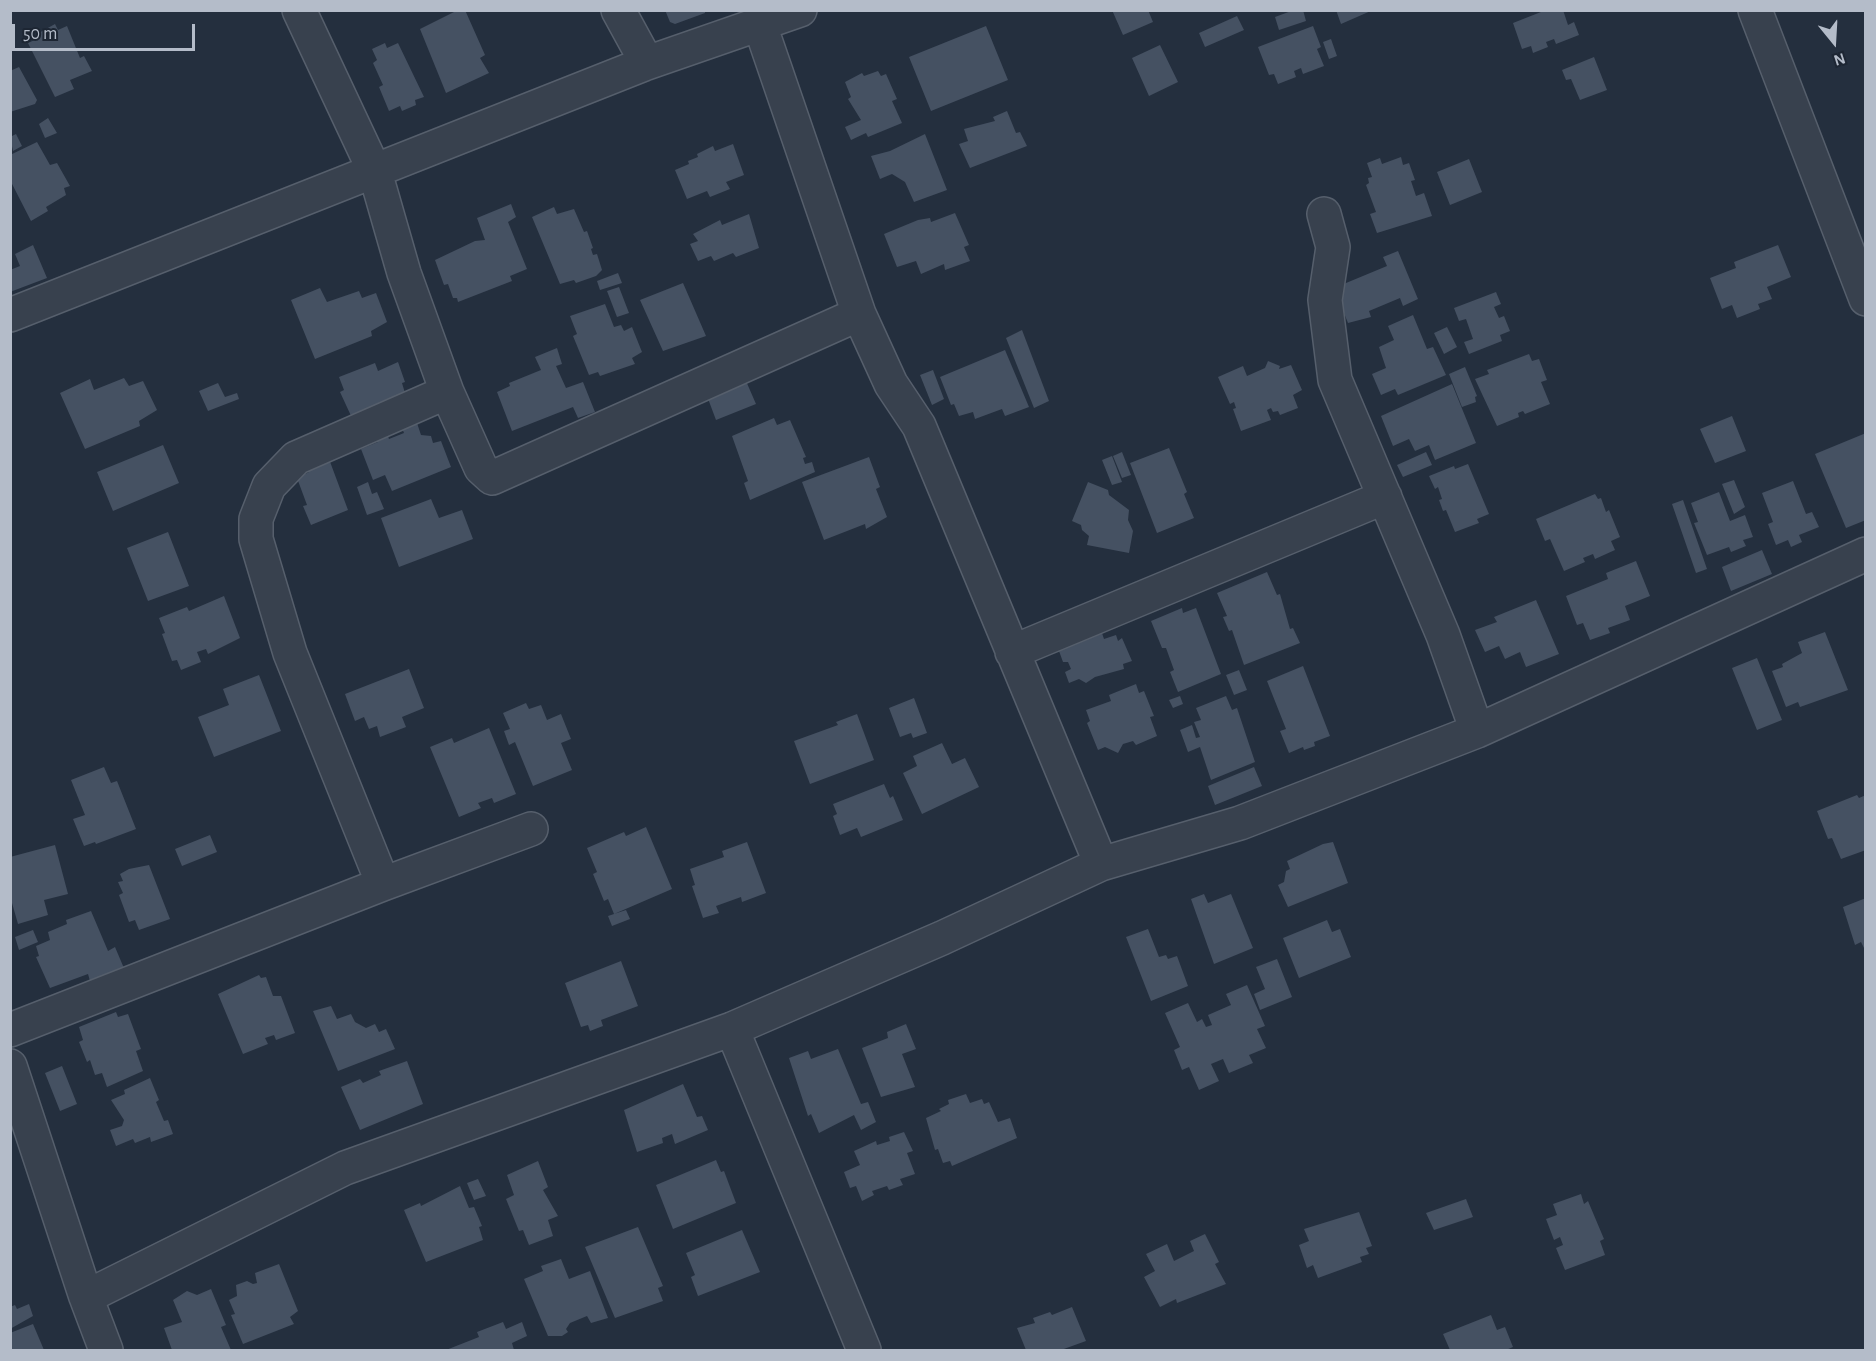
<!DOCTYPE html>
<style>
body{margin:0}
#map{position:relative;width:1876px;height:1361px;overflow:hidden;background:#242f3e;font-family:"Alegreya Sans",sans-serif}
canvas{display:block}
.frame{position:absolute;inset:0;border:12px solid #b4bcc9;pointer-events:none}
.north{position:absolute;left:1804px;top:12px;width:60px;height:60px;-webkit-text-stroke:4px #1d2633;paint-order:stroke;rotate:162deg;font-size:16px;font-weight:700;line-height:24px;text-align:center;color:#b4bcc9}
.north::after{content:'';display:block;margin:auto;width:21px;height:27px;background:#b4bcc9;clip-path:polygon(50% 0,100% 100%,50% 72%,0 100%)}
.scale{position:absolute;left:12px;top:24px;width:183px;height:27px;box-sizing:border-box;border:3px solid #b4bcc9;border-top:0;padding-left:8px;font-size:18px;line-height:21px;white-space:nowrap;color:#b4bcc9;-webkit-text-stroke:4px #1d2633;paint-order:stroke}
</style>
<div id="map">
<canvas width="1876" height="1361"></canvas>
<div class="frame"></div>
<div class="north">N</div>
<div class="scale">50 m</div>
</div>
<script>
const c = document.querySelector('canvas').getContext('2d');
c.lineJoin = 'round';
function fillPath(path, color) { c.fillStyle = color; c.fill(path, 'evenodd'); }
const poly = rows => new Path2D(rows.map(r => 'M' + r).join(''));
function strokePath(path, color, width, dash) { c.strokeStyle = color; c.lineWidth = width; c.lineCap = dash ? 'butt' : 'round'; c.setLineDash(dash || []); c.stroke(path); }
const building = poly([
 [458,10,465,10,485,55,480,58,489,73,446,93,420,29],
 [665,10,705,10,705,13,675,24,670,22],
 [1112,10,1148,10,1153,22,1123,35],
 [1294,10,1303,10,1306,21,1279,30,1275,17],
 [1336,10,1373,10,1341,24],
 [1546,10,1563,10,1568,25,1574,22,1579,35,1556,44,1554,39,1546,42,1548,47,1533,53,1531,46,1522,49,1513,23],
 [1237,16,1244,30,1205,47,1199,33],
 [55,24,58,30,67,26,80,58,84,56,92,71,70,80,74,89,55,97,28,43,39,38,37,34],
 [986,26,1008,80,931,111,909,57],
 [1313,26,1321,47,1317,49,1324,66,1303,74,1301,68,1294,71,1296,77,1278,84,1274,74,1269,75,1258,47],
 [1331,39,1337,56,1329,59,1323,42],
 [385,43,387,48,398,43,424,97,415,100,416,105,402,111,400,106,389,111,379,87,383,85,373,63,377,60,372,49],
 [1160,45,1178,82,1149,96,1132,58],
 [1594,57,1607,90,1580,100,1571,79,1566,80,1562,70],
 [19,67,37,100,35,104,10,112,10,71],
 [878,71,881,76,886,74,897,99,892,101,902,123,868,137,866,133,851,140,845,127,861,120,848,99,851,97,845,82,862,73,864,76],
 [1007,111,1016,133,1020,132,1027,146,970,168,959,144,968,141,964,129,995,121,993,117],
 [48,118,57,133,45,138,39,124],
 [16,134,22,146,13,151,10,137],
 [925,134,947,190,914,202,905,182,892,174,880,179,871,156,890,151],
 [37,142,50,165,57,163,70,186,64,188,66,195,46,207,48,211,31,221,10,180,10,155],
 [733,144,744,175,726,182,730,189,710,197,707,191,687,199,675,170,689,164,688,161,698,157,697,154,713,146,715,151],
 [1401,157,1403,165,1409,163,1415,180,1411,181,1416,196,1424,193,1432,216,1377,233,1370,214,1376,212,1366,185,1369,183,1368,178,1372,177,1367,163,1380,158,1382,164],
 [1469,159,1482,192,1450,205,1437,172],
 [511,204,516,217,508,222,527,269,510,276,512,281,458,302,457,298,453,298,448,284,444,285,435,260,475,241,485,240,477,218],
 [554,207,557,214,574,209,584,232,587,231,593,248,591,249,593,255,597,254,602,270,596,276,576,283,574,280,560,284,532,217],
 [955,213,969,245,964,247,970,261,945,270,944,264,921,274,916,261,897,267,884,234,918,220,930,218,931,222],
 [749,214,759,248,736,257,733,253,714,261,711,256,698,261,690,244,698,241,693,234,720,220,722,225],
 [33,245,47,278,10,292,10,270,20,266,15,254],
 [1778,245,1791,277,1767,287,1772,299,1758,304,1760,309,1737,318,1732,305,1722,309,1710,278,1736,268,1734,262],
 [1398,251,1418,299,1403,306,1400,298,1369,311,1371,317,1348,323,1334,288,1387,266,1383,257],
 [618,273,622,283,600,290,597,281],
 [683,283,706,336,663,351,640,300],
 [619,287,629,313,617,317,607,291],
 [320,288,327,302,359,291,362,298,376,293,387,322,371,331,372,336,315,359,291,300],
 [1496,292,1501,304,1494,307,1499,318,1504,316,1510,331,1500,335,1502,341,1469,354,1464,342,1473,339,1466,319,1459,321,1454,308],
 [605,304,614,327,621,325,624,331,632,327,642,352,632,358,635,364,600,376,598,372,589,375,573,336,577,334,570,316],
 [1413,315,1427,349,1433,347,1446,375,1398,395,1395,389,1381,395,1372,374,1386,368,1379,347,1394,340,1388,326],
 [1447,327,1457,347,1444,354,1434,333],
 [1022,330,1049,401,1034,408,1006,338],
 [557,348,562,364,556,366,566,388,583,382,595,412,578,418,573,407,512,431,497,392,510,386,509,383,541,370,535,357],
 [1005,350,1029,407,1005,416,1002,409,975,419,973,412,959,416,954,404,951,405,940,377],
 [1529,354,1532,361,1539,359,1547,380,1541,382,1550,404,1525,414,1523,411,1518,413,1519,417,1497,426,1475,379,1489,374,1487,370],
 [1268,361,1280,366,1279,369,1291,365,1302,390,1293,395,1298,408,1280,415,1278,411,1273,412,1271,408,1267,410,1271,420,1241,431,1233,409,1236,408,1234,402,1230,404,1218,377,1243,366,1247,376,1265,368],
 [398,362,405,382,402,383,405,393,398,395,399,398,352,418,340,392,344,390,339,377,375,363,378,371],
 [1465,367,1477,396,1475,397,1476,402,1462,407,1449,374],
 [933,370,944,399,932,405,920,375],
 [124,378,129,386,143,381,157,410,139,421,140,426,85,449,60,393,90,379,94,390],
 [746,381,756,404,716,420,707,396],
 [218,383,225,397,237,393,239,399,208,411,199,391],
 [1452,384,1476,443,1435,460,1429,445,1415,451,1409,439,1393,446,1381,416],
 [1732,416,1746,451,1715,463,1700,429],
 [774,418,777,425,790,420,806,457,803,458,805,464,812,462,815,472,750,500,744,483,748,481,732,436],
 [417,423,421,435,431,436,433,443,441,441,451,467,392,491,385,475,373,480,361,449,378,442,377,439,387,434,389,439,404,433,402,428],
 [1866,433,1866,520,1846,528,1815,454],
 [163,445,179,483,113,511,97,472],
 [1169,448,1187,492,1184,494,1194,518,1157,533,1130,463],
 [1122,452,1131,475,1122,478,1113,456],
 [1426,452,1432,465,1403,477,1397,465],
 [1112,456,1122,482,1112,485,1102,460],
 [869,457,880,487,876,489,887,517,866,529,865,524,824,540,802,482],
 [329,459,348,510,311,525,303,506,307,505,297,478,309,472,307,467],
 [1468,464,1489,514,1477,519,1479,523,1455,532,1446,510,1443,511,1439,500,1442,499,1438,487,1435,489,1429,476,1454,466,1455,469],
 [1734,480,1745,507,1734,514,1722,484],
 [1793,481,1806,514,1812,512,1819,527,1799,535,1802,542,1791,547,1788,540,1776,545,1768,524,1773,522,1762,493],
 [368,482,372,494,377,492,384,509,367,515,357,487],
 [1088,482,1108,490,1109,495,1129,510,1128,520,1133,531,1129,553,1087,545,1089,536,1082,530,1081,525,1072,521],
 [1719,492,1730,521,1745,515,1753,537,1743,540,1746,546,1731,552,1729,547,1707,555,1694,523,1698,522,1691,503],
 [1595,494,1598,499,1601,498,1606,512,1609,510,1620,537,1611,541,1615,550,1595,559,1593,554,1583,558,1585,562,1564,571,1550,539,1545,541,1536,519],
 [431,499,439,518,462,510,473,539,399,567,381,518],
 [1683,500,1707,569,1696,573,1672,504],
 [168,532,189,586,148,601,127,548],
 [1762,550,1772,574,1731,591,1722,567],
 [1636,561,1650,596,1625,606,1630,620,1608,628,1610,633,1590,640,1583,623,1577,625,1566,596,1608,579,1606,573],
 [1267,572,1277,595,1280,594,1290,629,1293,628,1300,643,1244,665,1232,630,1229,631,1223,617,1227,616,1217,593],
 [224,596,240,638,208,654,206,649,197,652,201,662,181,670,177,660,172,661,162,634,165,633,159,618,187,607,189,611],
 [1536,600,1559,654,1526,667,1520,652,1505,659,1499,646,1485,652,1475,630,1497,622,1494,617],
 [1182,608,1183,613,1196,608,1221,674,1178,692,1170,672,1174,670,1166,648,1162,648,1151,621],
 [1825,632,1848,690,1800,707,1798,702,1786,707,1772,671,1783,667,1782,664,1802,653,1798,642],
 [1102,633,1104,639,1116,635,1118,641,1122,638,1132,661,1123,664,1124,669,1095,677,1086,683,1079,679,1069,683,1065,672,1071,669,1068,662,1063,662,1059,651],
 [1757,658,1782,720,1757,730,1732,668],
 [1303,666,1330,736,1314,742,1315,746,1304,750,1303,747,1289,753,1280,731,1286,729,1267,681],
 [409,669,424,708,402,717,406,727,380,737,377,726,369,729,364,717,355,721,345,694],
 [1239,670,1247,690,1234,695,1226,675],
 [259,675,281,731,214,757,198,717,229,705,223,689],
 [1136,684,1139,693,1144,691,1154,716,1150,717,1157,736,1136,745,1133,741,1123,744,1118,753,1105,747,1098,750,1087,723,1090,721,1086,710,1111,701,1109,695],
 [1180,696,1183,704,1173,708,1169,700],
 [1226,696,1232,710,1237,708,1255,762,1211,780,1200,747,1188,752,1180,730,1192,725,1196,738,1200,737,1194,722,1201,720,1196,708],
 [914,698,927,733,913,738,911,733,900,737,889,708],
 [526,703,529,709,541,705,547,720,561,714,571,739,561,743,572,770,533,786,515,742,509,745,504,731,510,729,503,713],
 [857,714,874,760,810,784,794,741,838,725,836,722],
 [489,728,516,794,494,803,492,798,478,803,481,808,459,817,430,747,452,738,454,743],
 [942,743,952,764,965,758,979,787,922,814,903,773,917,766,913,756],
 [104,767,111,783,117,781,136,829,96,844,95,842,84,846,73,819,85,815,71,780],
 [1254,767,1262,786,1215,805,1208,786],
 [884,784,890,798,893,796,903,820,861,837,857,828,840,835,833,816,837,814,833,804],
 [1857,795,1859,798,1866,795,1866,850,1841,859,1832,838,1828,839,1817,811],
 [646,827,672,889,614,914,608,899,604,901,593,874,597,872,587,848,624,832,626,836],
 [210,835,217,852,182,866,175,849],
 [747,842,766,893,742,902,741,897,716,906,719,913,703,918,692,886,695,885,690,869,724,857,722,851],
 [1333,842,1348,883,1288,907,1278,885,1284,882,1286,871,1290,869,1287,861,1323,844],
 [55,845,68,894,44,900,48,915,18,924,10,896,10,857],
 [149,865,170,919,139,930,135,920,129,922,119,895,123,893,118,882,123,881,120,874,129,869],
 [1204,894,1208,903,1231,894,1253,948,1214,964,1191,899],
 [1866,898,1866,952,1861,942,1855,945,1843,907],
 [626,910,630,919,612,926,608,916],
 [91,911,108,951,115,947,126,973,113,979,110,973,90,981,88,974,50,988,36,957,39,956,36,946,50,940,48,932,67,924,66,920],
 [1327,920,1332,932,1340,929,1351,957,1299,978,1283,938],
 [1148,929,1159,957,1166,955,1168,959,1177,956,1188,986,1151,1001,1126,937],
 [33,930,38,942,19,950,15,937],
 [1277,959,1292,997,1260,1010,1254,994,1265,989,1256,967],
 [621,961,638,1006,601,1020,603,1026,590,1031,588,1025,581,1027,565,983],
 [259,975,261,978,266,977,273,996,281,996,295,1033,276,1040,274,1035,265,1038,268,1044,243,1054,218,994],
 [1247,985,1265,1026,1257,1029,1266,1048,1249,1055,1253,1063,1229,1073,1223,1059,1211,1064,1219,1081,1199,1090,1189,1067,1182,1070,1174,1050,1180,1047,1165,1013,1188,1003,1197,1022,1202,1019,1206,1027,1212,1025,1208,1015,1231,1005,1226,994],
 [331,1006,337,1019,351,1014,355,1022,366,1028,375,1024,379,1032,386,1029,395,1049,338,1071,313,1011],
 [116,1012,118,1017,128,1014,141,1049,136,1051,143,1071,107,1087,102,1073,95,1075,90,1060,87,1062,79,1042,83,1040,79,1027],
 [906,1024,916,1049,902,1054,915,1087,881,1097,862,1048,888,1038,887,1032],
 [838,1049,861,1104,868,1102,876,1122,861,1130,854,1115,819,1133,811,1114,808,1116,789,1058,808,1051,811,1059],
 [407,1061,423,1104,360,1130,341,1087,360,1079,363,1083,381,1075,379,1071],
 [62,1066,77,1104,60,1111,45,1073],
 [150,1078,159,1100,156,1102,164,1121,168,1120,173,1134,151,1142,150,1137,135,1143,133,1139,116,1146,110,1130,122,1126,124,1120,111,1100,125,1094,124,1090],
 [683,1084,697,1117,702,1116,708,1130,675,1144,672,1134,662,1138,663,1143,637,1152,624,1110],
 [966,1094,970,1103,982,1099,984,1104,989,1102,998,1122,1010,1118,1017,1138,952,1166,950,1161,943,1163,938,1149,935,1150,926,1118,941,1111,939,1109,949,1104,948,1100],
 [904,1132,913,1151,907,1153,915,1174,900,1179,903,1185,889,1190,887,1186,872,1191,874,1195,862,1201,856,1186,850,1188,844,1172,860,1165,854,1151,876,1141,877,1145,890,1141,889,1137],
 [716,1160,721,1172,724,1171,736,1203,673,1229,656,1185],
 [538,1161,548,1187,543,1190,558,1216,548,1220,553,1236,529,1245,523,1230,519,1231,506,1199,514,1195,507,1175],
 [478,1179,486,1196,474,1200,467,1183],
 [460,1186,469,1208,474,1207,482,1226,479,1227,483,1240,426,1262,404,1210,420,1203,421,1206],
 [1581,1194,1584,1204,1588,1201,1604,1239,1600,1241,1605,1255,1565,1270,1556,1248,1563,1245,1560,1237,1554,1240,1546,1219,1557,1215,1553,1204],
 [1466,1199,1473,1217,1434,1230,1426,1213],
 [1359,1212,1372,1246,1366,1248,1369,1254,1360,1257,1362,1262,1318,1278,1313,1265,1307,1268,1299,1245,1309,1241,1304,1229],
 [638,1227,663,1286,658,1288,663,1301,615,1318,585,1247],
 [742,1230,760,1272,698,1296,691,1277,695,1275,686,1253],
 [1205,1234,1219,1262,1215,1264,1226,1284,1177,1303,1176,1299,1160,1307,1144,1277,1155,1271,1146,1254,1167,1244,1174,1261,1194,1251,1190,1241],
 [561,1259,569,1279,590,1271,608,1318,591,1323,587,1316,570,1323,566,1329,568,1332,562,1336,548,1336,524,1279,543,1271,541,1266],
 [279,1264,298,1311,290,1317,294,1324,243,1344,231,1315,235,1314,229,1300,237,1296,236,1285,247,1281,253,1284,257,1283,255,1273],
 [211,1289,226,1325,221,1327,231,1350,172,1350,164,1328,182,1322,173,1300,187,1291,197,1295],
 [29,1304,33,1316,10,1329,10,1307,15,1305,17,1309],
 [1072,1307,1086,1341,1061,1350,1026,1350,1017,1328,1035,1323,1033,1318,1050,1312,1052,1315],
 [1491,1315,1497,1330,1505,1327,1513,1347,1506,1350,1450,1350,1443,1334],
 [503,1322,506,1329,522,1322,527,1336,512,1343,514,1350,446,1350,479,1337,477,1332],
 [33,1324,44,1350,10,1350,10,1333]
]);
const minor = poly([
 [299,10,375,172,404,273,447,392,481,468,492,478,859,314],
 [618,10,647,63],
 [1755,10,1866,299],
 [760,25,859,314,891,384,919,426,1101,864],
 [1324,214,1333,247,1325,300,1335,380,1443,635,1477,731],
 [10,315,647,63,800,10],
 [1012,652,1385,497],
 [383,884,290,653,256,539,256,519,269,486,296,458,447,392],
 [732,1029,864,1350],
 [10,1030,383,884,531,829],
 [10,1066,86,1297,106,1350],
 [86,1297,345,1168,732,1029,942,938,1101,864,1240,823,1477,731,1866,554]
]);
fillPath(building, '#455162');
strokePath(minor, '#565f6c', 36);
strokePath(minor, '#38414e', 33);
</script>
